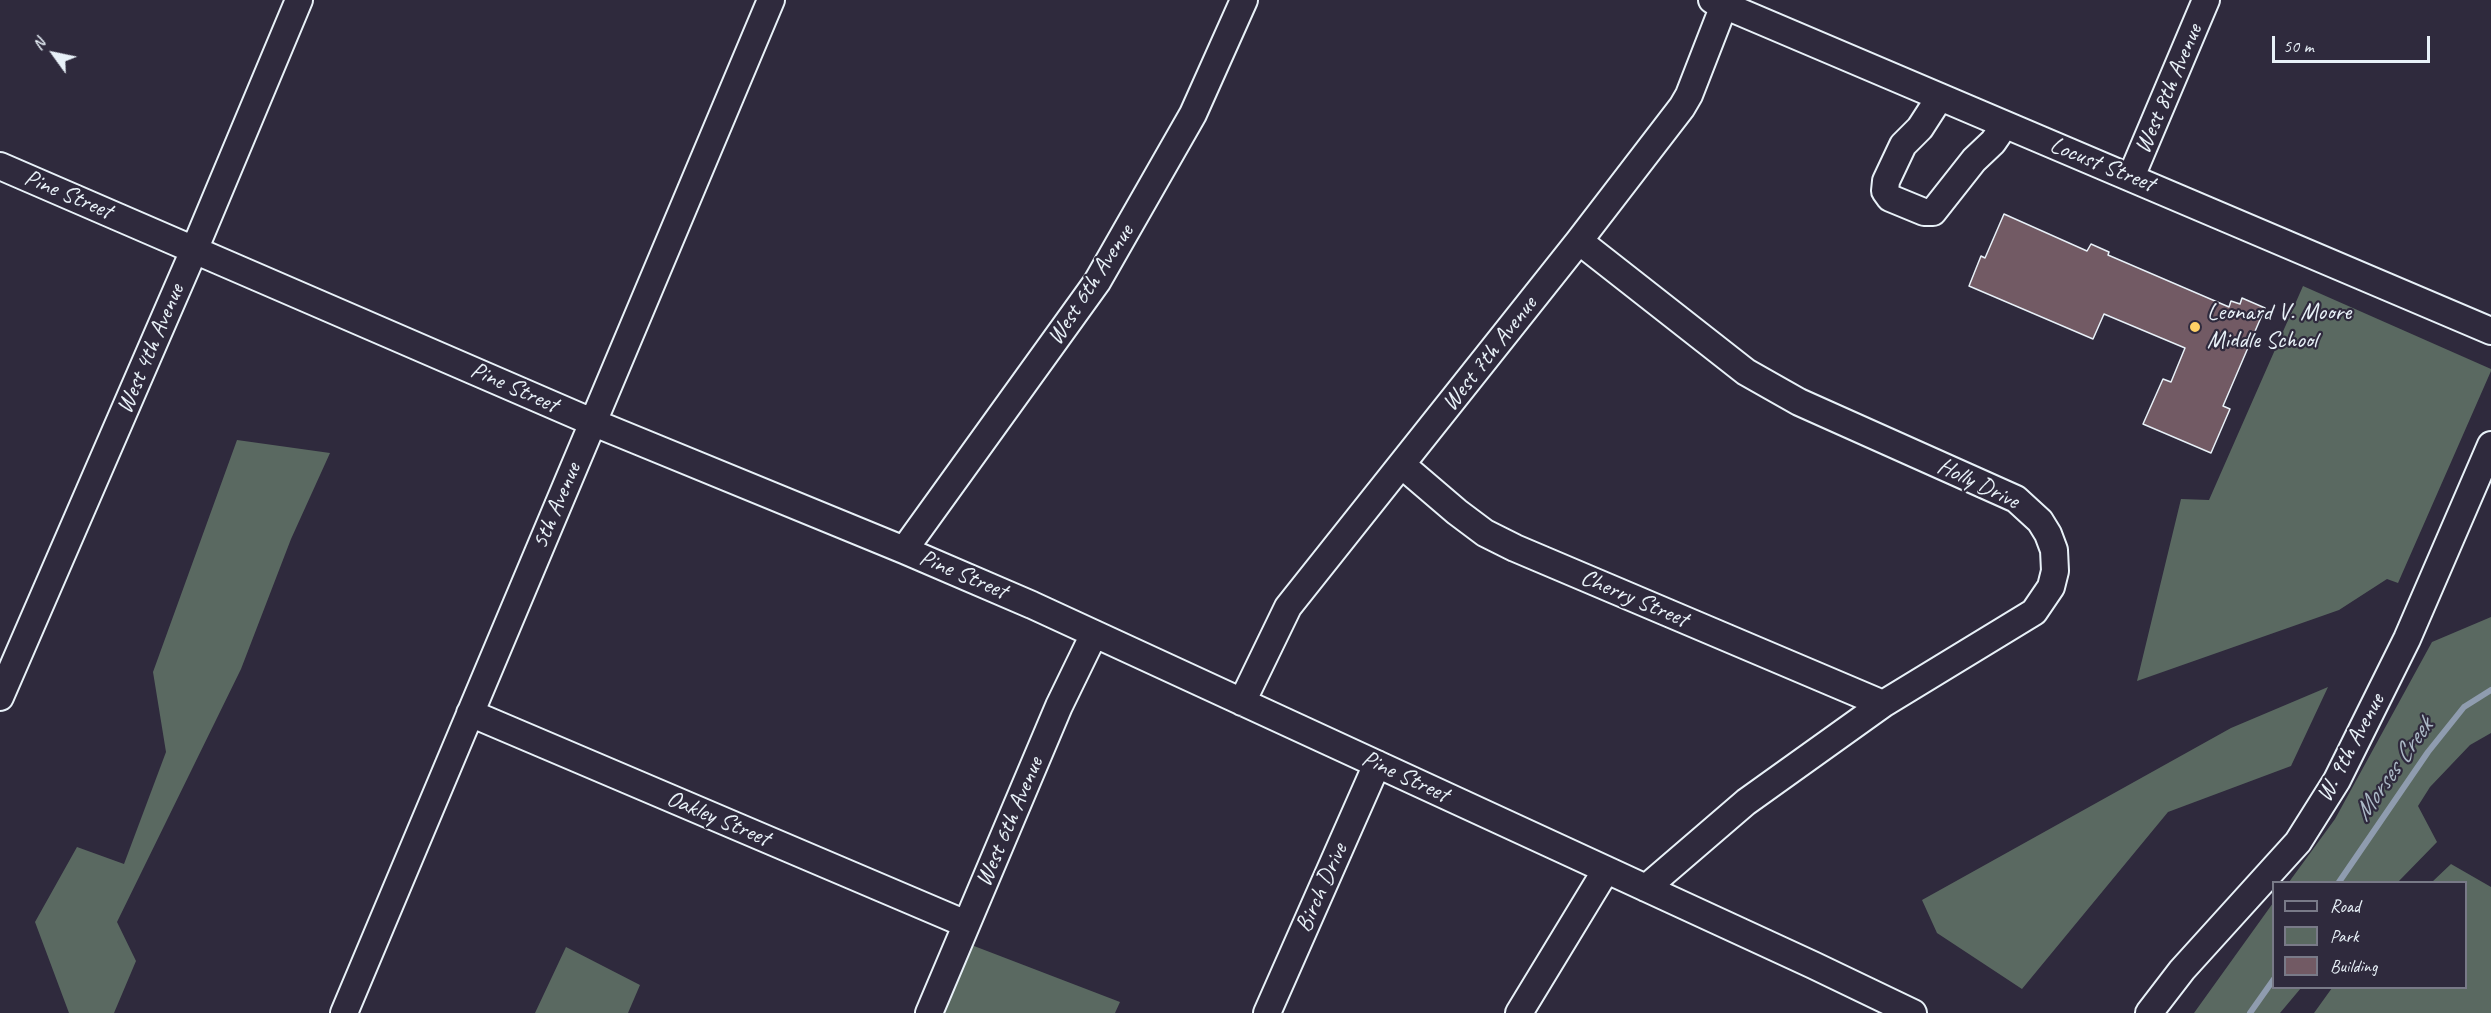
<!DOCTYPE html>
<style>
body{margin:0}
#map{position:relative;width:2491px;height:1013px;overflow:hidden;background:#2f2a3d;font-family:Caveat,sans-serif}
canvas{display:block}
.legend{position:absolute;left:2272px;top:881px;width:195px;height:108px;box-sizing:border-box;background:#2f2a3d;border:2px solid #797a88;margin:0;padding:8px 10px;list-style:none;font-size:18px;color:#e8f1f8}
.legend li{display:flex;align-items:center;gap:12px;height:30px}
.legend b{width:30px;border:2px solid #797a88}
.north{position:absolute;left:24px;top:24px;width:60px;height:60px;-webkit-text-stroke:4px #2f2a3d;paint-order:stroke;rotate:303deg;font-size:16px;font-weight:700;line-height:24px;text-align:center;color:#e8f1f8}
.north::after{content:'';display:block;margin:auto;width:21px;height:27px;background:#e8f1f8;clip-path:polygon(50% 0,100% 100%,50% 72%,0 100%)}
.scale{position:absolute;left:2272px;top:36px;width:158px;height:27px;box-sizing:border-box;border:3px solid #e8f1f8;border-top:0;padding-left:8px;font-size:18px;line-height:21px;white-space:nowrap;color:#e8f1f8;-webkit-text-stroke:4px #2f2a3d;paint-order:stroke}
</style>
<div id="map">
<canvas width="2491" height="1013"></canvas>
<ul class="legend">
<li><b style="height:8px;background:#2f2a3d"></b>Road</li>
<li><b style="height:16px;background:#5a6961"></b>Park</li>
<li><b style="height:16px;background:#725a64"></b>Building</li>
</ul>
<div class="north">N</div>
<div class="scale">50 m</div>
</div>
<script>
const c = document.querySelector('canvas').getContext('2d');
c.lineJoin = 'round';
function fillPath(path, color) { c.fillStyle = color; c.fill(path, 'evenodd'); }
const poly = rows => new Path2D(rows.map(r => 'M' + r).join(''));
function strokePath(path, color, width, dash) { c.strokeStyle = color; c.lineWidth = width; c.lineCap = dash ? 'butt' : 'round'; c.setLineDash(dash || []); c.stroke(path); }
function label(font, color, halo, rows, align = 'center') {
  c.font = font + ' Caveat,sans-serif'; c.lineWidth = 4.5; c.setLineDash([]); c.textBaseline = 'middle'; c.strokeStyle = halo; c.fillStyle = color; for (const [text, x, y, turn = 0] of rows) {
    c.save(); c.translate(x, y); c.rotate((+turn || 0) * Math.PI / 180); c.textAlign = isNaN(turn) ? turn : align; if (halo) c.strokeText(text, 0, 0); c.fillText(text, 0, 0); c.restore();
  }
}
const green = poly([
 [2303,286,2491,369,2491,371,2398,583,2387,579,2339,610,2137,681,2181,499,2209,500],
 [237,440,330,453,291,539,241,669,117,922,136,961,114,1013,69,1013,35,922,77,847,124,864,166,752,153,672],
 [2491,617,2491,733,2470,745,2430,787,2418,806,2437,842,2398,882,2289,882,2335,819,2432,642],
 [2328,687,2291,766,2168,812,2022,989,1937,933,1922,900,2231,728],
 [2451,864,2491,887,2491,1013,2314,1013,2332,988,2466,988,2466,882,2432,882],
 [2273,903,2274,988,2301,988,2280,1013,2194,1013],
 [961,941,1120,1002,1115,1013,935,1013],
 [566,947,640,985,628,1013,535,1013]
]);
const stream = poly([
 [2339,882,2428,752,2464,707,2491,690],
 [2250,1013,2274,979]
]);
const building = poly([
 [2004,214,2087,251,2091,244,2109,252,2108,255,2229,307,2231,301,2240,304,2242,298,2265,308,2223,406,2230,409,2211,453,2143,424,2163,379,2171,382,2185,348,2104,314,2093,339,1969,286,1981,256,1985,258,2004,214]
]);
const minor = poly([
 [1712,0,2491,331],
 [1940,97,1920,128,1903,145,1886,181,1885,191,1890,198,1924,212,1933,212,1974,160,1993,142,2004,126],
 [0,166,592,422,904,550,1032,605,1813,965,1913,1013],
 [2131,177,2206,0],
 [1579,241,1746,372,1799,402,2016,499,2040,521,2048,534,2054,550,2055,571,2051,587,2034,612,1883,704,1746,802,1646,888],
 [1402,465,1457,512,1485,533,1515,548,1883,704],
 [904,550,1097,282,1193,114,1244,0],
 [0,697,195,248,299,0],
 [1242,702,1288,607,1579,241,1682,107,1689,95,1726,0],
 [470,713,966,924],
 [344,1013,771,0],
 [929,1013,1059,706,1094,634],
 [1267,1013,1377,764],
 [1519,1013,1606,870],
 [2149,1013,2182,970,2298,842,2337,780,2407,639,2491,445]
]);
const markers = [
 [2195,327,6,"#ffd166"]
];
const streetNames = [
 ["West 8th Avenue",2169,89,-67],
 ["Locust Street",2102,165,22],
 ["Pine Street",68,195,23],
 ["West 6th Avenue",1091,285,-57],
 ["West 4th Avenue",151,349,-67],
 ["West 7th Avenue",1490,354,-52],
 ["Pine Street",514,388,24],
 ["Holly Drive",1978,484,26],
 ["5th Avenue",557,506,-67],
 ["Pine Street",963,575,23],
 ["Cherry Street",1634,599,23],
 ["W. 9th Avenue",2351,748,-62],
 ["Pine Street",1405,777,25],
 ["Oakley Street",718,819,23],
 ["West 6th Avenue",1010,822,-67],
 ["Birch Drive",1322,888,-66]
];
const poiNames = [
 ["Leonard V. Moore",2207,313],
 ["Middle School",2207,341]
];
const waterNames = [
 ["Morses Creek",2394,770,-55]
];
fillPath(green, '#5a6961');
strokePath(stream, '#8f9caf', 6);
fillPath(building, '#725a64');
strokePath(building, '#e8f1f8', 1.5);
strokePath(minor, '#e8f1f8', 30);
strokePath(minor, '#2f2a3d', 26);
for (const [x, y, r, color] of markers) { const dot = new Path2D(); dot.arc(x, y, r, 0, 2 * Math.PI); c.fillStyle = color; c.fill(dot); strokePath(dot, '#2f2a3d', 2); }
label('24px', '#e8f1f8', '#2f2a3d', streetNames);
label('24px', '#e8f1f8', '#2f2a3d', poiNames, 'left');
label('italic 26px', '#acb9c7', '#2f2a3d', waterNames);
</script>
